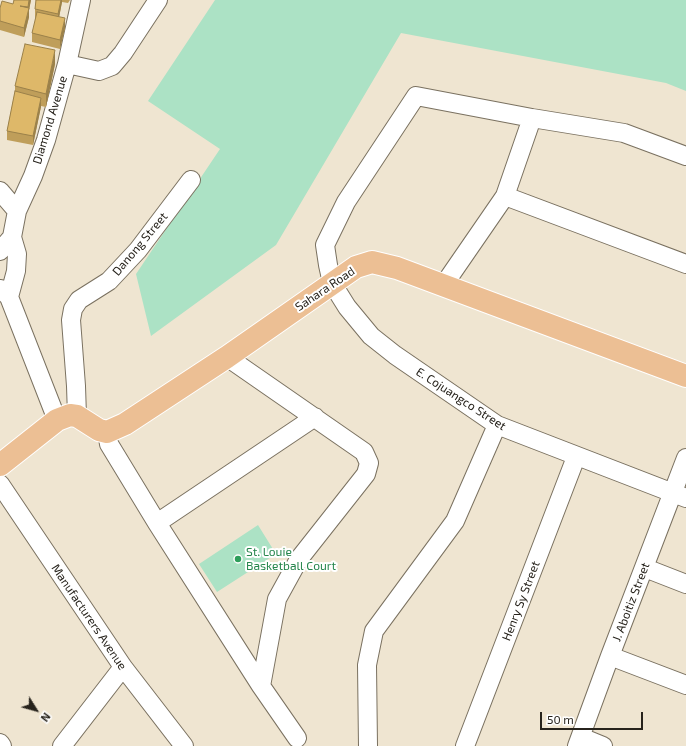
<!DOCTYPE html>
<style>
body{margin:0}
#map{position:relative;width:686px;height:746px;overflow:hidden;background:#efe5d1;font-family:"Exo 2",sans-serif}
canvas{display:block}
.north{position:absolute;left:16px;top:690px;width:40px;height:40px;-webkit-text-stroke:3px #fff;paint-order:stroke;rotate:127deg;font-size:11px;font-weight:700;line-height:16px;text-align:center;color:#27231c}
.north::after{content:'';display:block;margin:auto;width:14px;height:18px;background:#27231c;clip-path:polygon(50% 0,100% 100%,50% 72%,0 100%)}
.scale{position:absolute;left:540px;top:712px;width:103px;height:18px;box-sizing:border-box;border:2px solid #27231c;border-top:0;padding-left:5px;font-size:12px;line-height:14px;white-space:nowrap;color:#27231c;-webkit-text-stroke:3px #fff;paint-order:stroke}
</style>
<div id="map">
<canvas width="686" height="746"></canvas>
<div class="north">N</div>
<div class="scale">50 m</div>
</div>
<script>
const c = document.querySelector('canvas').getContext('2d');
c.lineJoin = 'round';
function fillPath(path, color) { c.fillStyle = color; c.fill(path, 'evenodd'); }
const poly = rows => new Path2D(rows.map(r => 'M' + r).join(''));
function strokePath(path, color, width, dash) { c.strokeStyle = color; c.lineWidth = width; c.lineCap = dash ? 'butt' : 'round'; c.setLineDash(dash || []); c.stroke(path); }
function label(font, color, halo, rows, align = 'center') {
  c.font = font + ' "Exo 2",sans-serif'; c.lineWidth = 4; c.setLineDash([]); c.textBaseline = 'middle'; c.strokeStyle = halo; c.fillStyle = color; for (const [text, x, y, turn = 0] of rows) {
    c.save(); c.translate(x, y); c.rotate((+turn || 0) * Math.PI / 180); c.textAlign = isNaN(turn) ? turn : align; if (halo) c.strokeText(text, 0, 0); c.fillText(text, 0, 0); c.restore();
  }
}
const green = poly([
 [215,0,686,0,686,91,666,83,401,33,276,245,151,336,136,274,220,149,148,101],
 [258,525,276,554,217,592,199,564]
]);
const minor = poly([
 [67,64,99,71,112,66,123,53,158,0],
 [686,156,624,133,532,118,416,96,346,202,325,245,328,265,332,283,347,307,371,336,395,355,497,425,686,498],
 [0,191,17,211],
 [505,196,686,264],
 [0,251,12,237],
 [443,286,505,196,532,118],
 [1,289,9,297,57,420],
 [9,297,16,271,17,254,12,237,17,211,33,176,46,140,67,64,81,0],
 [227,357,364,452,369,463,366,474,299,559,277,599,261,686],
 [77,416,76,386,71,320,73,309,79,300,109,281,138,250,191,180],
 [107,432,109,444,157,523,261,686,297,738],
 [0,484,123,667,184,746],
 [157,523,315,417],
 [645,568,686,584],
 [610,656,686,685],
 [581,737,603,746],
 [0,743,2,746],
 [62,746,123,667],
 [368,746,367,665,374,631,455,521,497,425],
 [465,746,576,457],
 [577,746,610,656,686,458]
]);
const major = poly([
 [0,465,57,420,70,415,77,416,99,430,107,432,125,424,227,357,356,267,372,262,397,268,686,376]
]);
const wall = poly([
 [31,0,29,10,29,17,24,37,0,30,0,8,13,4],
 [36,0,70,0,68,3,62,2,59,17,65,28,60,49,32,42,32,33,36,18,35,18,35,9],
 [55,64,46,107,41,106,33,145,7,140,7,131,15,91,15,86]
]);
const shadedWall = poly([
 [29,0,31,0,29,10,29,17,24,37,24,28,28,13,28,7],
 [61,0,62,0,62,2,58,23,58,14],
 [65,18,65,28,60,49,60,40],
 [55,50,55,64,46,107,46,94],
 [41,98,41,107,33,145,33,136]
]);
const building = poly([
 [14,0,29,0,28,7,20,6,29,8,24,28,0,21,0,8,2,1,13,4,14,0],
 [36,0,61,0,58,14,35,9,36,0],
 [37,12,65,18,60,40,32,33,37,12],
 [25,44,55,50,46,94,15,86,25,44],
 [15,91,41,98,33,136,7,131,15,91]
]);
const markers = [
 [238,559,4,"#2e9e5b"]
];
const streetNames = [
 ["Diamond Avenue",50,120,-73],
 ["Danong Street",140,244,-50],
 ["Sahara Road",325,289,-34],
 ["E. Cojuangco Street",461,399,33],
 ["Henry Sy Street",521,601,-69],
 ["J. Aboitiz Street",631,602,-69],
 ["Manufacturers Avenue",89,617,56]
];
const leisureNames = [
 ["St. Louie",246,552],
 ["Basketball Court",246,566]
];
fillPath(green, '#ace2c5');
strokePath(minor, '#7a7160', 20);
strokePath(major, '#fff', 24);
strokePath(minor, '#fff', 18);
strokePath(major, '#ecbf94', 22);
fillPath(wall, '#bf9e5a');
fillPath(shadedWall, '#9b814a');
fillPath(building, '#deb869');
strokePath(building, '#9b814a', 1);
for (const [x, y, r, color] of markers) { const dot = new Path2D(); dot.arc(x, y, r, 0, 2 * Math.PI); c.fillStyle = color; c.fill(dot); strokePath(dot, '#fff', 1.5); }
label('12px', '#27231c', '#fff', streetNames);
label('12px', '#27864d', '#fff', leisureNames, 'left');
</script>
